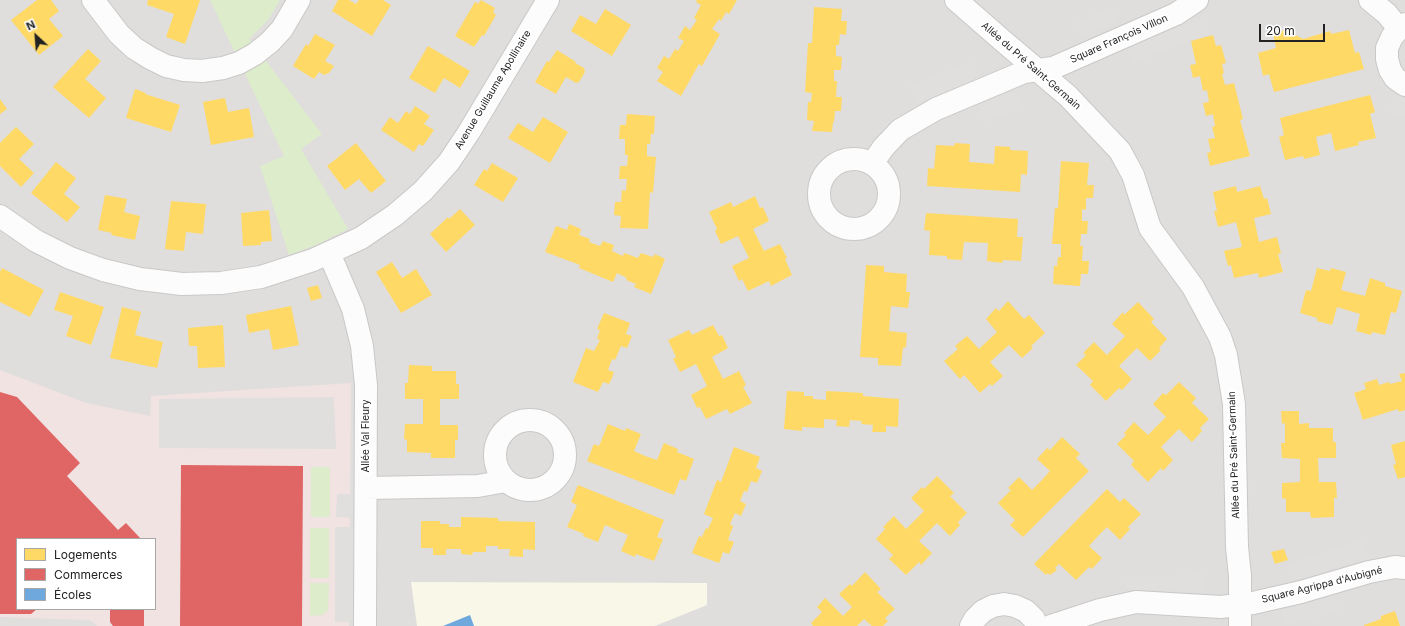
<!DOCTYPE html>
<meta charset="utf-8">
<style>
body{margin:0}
#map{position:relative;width:1405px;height:626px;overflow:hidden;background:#f0eeeb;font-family:Inter,sans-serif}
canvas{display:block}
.legend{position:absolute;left:16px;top:538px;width:140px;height:72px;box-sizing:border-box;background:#fff;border:1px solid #a7a7a7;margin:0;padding:5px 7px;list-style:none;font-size:12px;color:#222}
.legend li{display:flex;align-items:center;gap:8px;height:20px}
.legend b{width:20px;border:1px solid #a7a7a7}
.north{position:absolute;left:16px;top:16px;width:40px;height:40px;-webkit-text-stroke:3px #fff;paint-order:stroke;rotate:334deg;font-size:11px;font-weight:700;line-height:16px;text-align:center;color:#222}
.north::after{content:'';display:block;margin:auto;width:14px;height:18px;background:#222;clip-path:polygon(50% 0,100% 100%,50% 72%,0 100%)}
.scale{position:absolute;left:1259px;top:24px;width:66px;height:18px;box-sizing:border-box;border:2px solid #222;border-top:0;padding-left:5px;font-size:12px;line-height:14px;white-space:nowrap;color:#222;-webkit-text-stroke:3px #fff;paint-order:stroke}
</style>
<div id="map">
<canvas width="1405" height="626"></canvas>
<ul class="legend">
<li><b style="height:11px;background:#ffd966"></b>Logements</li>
<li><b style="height:11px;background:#e06666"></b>Commerces</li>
<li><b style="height:11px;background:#6fa8dc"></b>Écoles</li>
</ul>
<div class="north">N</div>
<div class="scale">20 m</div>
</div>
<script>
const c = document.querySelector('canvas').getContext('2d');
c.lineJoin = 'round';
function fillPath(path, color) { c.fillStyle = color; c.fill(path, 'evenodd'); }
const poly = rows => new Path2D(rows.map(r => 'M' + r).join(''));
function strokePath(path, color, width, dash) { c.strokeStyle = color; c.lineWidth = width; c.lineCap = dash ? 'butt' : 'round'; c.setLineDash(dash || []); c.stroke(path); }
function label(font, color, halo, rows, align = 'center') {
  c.font = font + ' Inter,sans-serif'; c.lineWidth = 4; c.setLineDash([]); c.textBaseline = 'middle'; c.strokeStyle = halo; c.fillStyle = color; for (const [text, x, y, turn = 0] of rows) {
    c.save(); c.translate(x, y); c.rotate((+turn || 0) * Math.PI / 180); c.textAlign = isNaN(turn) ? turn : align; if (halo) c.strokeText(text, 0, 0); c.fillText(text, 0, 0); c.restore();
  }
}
const residential = poly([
 [0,0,1405,0,1405,626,0,626],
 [17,539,155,539,155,609,17,609]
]);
const commercial = poly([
 [0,370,86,403,150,416,151,396,351,383,349,626,0,626],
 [17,539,155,539,155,609,17,609]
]);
const education = poly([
 [411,582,707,583,707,605,655,626,417,626]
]);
const grass = poly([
 [210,0,280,0,268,20,249,39,322,134,301,149,348,229,316,245,289,255,260,166,284,156],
 [311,467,330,467,330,517,311,517],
 [310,528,329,528,329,578,310,578],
 [310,583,329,583,328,610,322,615,310,616]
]);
const parking = poly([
 [1112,7,1119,23,1081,37,1075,21],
 [1203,18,1209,33,1133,63,1127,48],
 [972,61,979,78,918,104,909,86],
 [1017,92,1023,108,985,122,979,107],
 [1395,95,1405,99,1405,119,1388,112],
 [1089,101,1113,123,1138,156,1147,174,1157,210,1169,234,1203,279,1214,297,1208,300,1085,106],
 [1241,364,1247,402,1250,545,1244,545,1235,366],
 [334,397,336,449,159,448,159,399],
 [337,494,355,494,355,518,336,517],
 [335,527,354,527,354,622,335,622],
 [1363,540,1368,557,1291,581,1286,565],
 [1185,569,1204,571,1203,593,1165,590,1129,590,1126,577,1181,576],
 [1335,595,1340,610,1286,626,1281,612],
 [0,617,90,620,97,626,0,626]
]);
const homes = poly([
 [37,0,51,0,59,11,49,19,63,36,39,55,11,20],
 [148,0,200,0,185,44,166,37,174,14,147,5],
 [338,0,349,0,356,4,359,0,383,0,391,5,372,36,332,11],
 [481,0,495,8,493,12,496,15,484,36,482,35,474,47,455,36,475,2,478,4],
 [697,0,737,0,729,14,726,12,721,21,719,19,712,29,720,34,702,66,699,64,681,96,657,81,663,72,657,68,664,56,669,59,675,49,678,51,684,41,678,38,685,26,690,30,697,20,694,18,701,5,696,2],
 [814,7,842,9,841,21,847,21,846,35,840,34,839,45,836,45,836,56,842,57,841,70,834,70,834,81,837,81,836,97,842,97,841,111,835,111,834,122,833,122,832,132,812,131,814,121,807,120,808,102,811,102,812,93,805,92,808,43,812,43],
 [605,9,631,25,612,56,571,31,580,15,596,24],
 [1286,30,1303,39,1330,31,1331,34,1349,30,1355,53,1359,52,1364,69,1274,92,1269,74,1263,76,1258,53,1276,48,1273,33],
 [315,34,335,45,325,61,334,66,329,73,324,75,319,72,314,79,293,66,306,44,308,46],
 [1213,35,1216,46,1221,45,1226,63,1222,64,1224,73,1222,74,1225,85,1234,83,1243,119,1240,120,1250,156,1210,166,1207,153,1211,152,1208,139,1215,138,1212,127,1215,126,1213,114,1206,116,1203,103,1209,102,1207,90,1203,91,1200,76,1193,78,1190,65,1196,64,1191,41],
 [428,46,470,71,460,88,444,78,435,93,409,78],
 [88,49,101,61,85,79,106,98,89,118,53,87],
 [557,50,576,62,575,63,584,68,585,72,579,82,576,83,566,77,556,94,535,82,547,61,549,62],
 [135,89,146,93,145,94,180,105,171,132,126,118],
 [1370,95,1375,112,1370,114,1376,138,1358,142,1359,145,1335,151,1331,133,1316,137,1320,155,1304,159,1303,156,1285,160,1279,137,1284,135,1280,118],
 [225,98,228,112,249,108,254,137,211,145,203,102],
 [0,99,7,109,0,114],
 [415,106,430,116,424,124,434,130,423,146,419,144,414,152,381,130,390,117,398,123,406,111,410,114],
 [627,114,655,116,654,134,651,134,650,144,647,144,647,156,656,157,653,193,650,192,648,229,620,228,621,216,614,215,615,202,621,202,622,190,626,191,627,179,619,179,620,166,627,166,628,155,625,155,625,139,619,139,620,125,626,125],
 [543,117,568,132,550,163,508,138,518,123,533,132],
 [16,127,34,144,19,159,34,173,21,187,0,166,0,143],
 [356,143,386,181,371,193,359,179,345,190,327,166],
 [955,143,970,144,969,162,994,164,995,146,1010,147,1010,150,1028,151,1027,175,1021,174,1020,192,927,186,928,168,934,169,936,145,954,146],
 [1061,161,1089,163,1087,185,1094,185,1093,198,1086,198,1086,210,1082,209,1082,221,1088,221,1087,234,1081,234,1080,246,1083,246,1082,261,1089,261,1088,274,1081,274,1080,286,1053,284,1054,266,1057,266,1058,257,1061,257,1061,244,1052,244,1055,208,1058,208],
 [56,162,76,178,64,194,80,207,67,222,31,193],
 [492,163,518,178,503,202,474,185,484,169,487,171],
 [1236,186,1237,192,1260,186,1264,199,1267,198,1271,214,1254,218,1259,242,1277,237,1281,253,1278,254,1283,272,1259,278,1258,273,1234,278,1231,265,1228,266,1224,251,1242,247,1236,222,1218,227,1214,211,1217,211,1213,192],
 [105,195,127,199,124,212,140,216,135,240,111,235,112,233,98,230],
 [755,196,760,208,763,207,769,221,753,229,764,251,780,244,787,258,785,259,792,275,771,286,769,281,748,291,742,279,739,281,732,266,749,258,738,236,721,244,715,231,717,229,709,212,731,202,733,207],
 [171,201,206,204,203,234,186,232,184,251,165,249],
 [460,209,475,225,446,252,430,234,448,217,449,219],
 [269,210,272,241,261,242,261,245,243,246,241,213],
 [926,213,1018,219,1017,237,1023,237,1021,261,1003,260,1002,263,987,261,988,243,964,242,962,260,947,259,947,256,929,255,930,231,924,230],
 [569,224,581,229,579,235,590,239,589,242,600,246,603,241,608,243,614,245,612,251,623,256,624,253,638,258,641,253,653,257,655,254,665,259,651,294,634,287,636,284,626,280,627,278,617,273,613,282,579,268,580,265,545,252,556,226,567,230],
 [392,262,402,278,416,269,432,295,401,313,376,272],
 [866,265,884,266,884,272,907,274,906,292,910,292,908,308,891,306,889,331,907,333,906,347,903,348,901,366,878,365,878,358,860,357],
 [2,268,44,290,30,317,0,302,0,272],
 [1317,268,1330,271,1331,268,1346,272,1341,290,1365,296,1370,278,1385,283,1385,286,1402,291,1396,313,1391,312,1385,335,1372,332,1371,335,1356,331,1360,314,1337,307,1332,325,1317,321,1317,318,1300,313,1306,290,1311,291],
 [318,285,322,298,311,301,307,288],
 [60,292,104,307,91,345,66,336,73,316,54,310],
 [1008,301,1024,319,1029,315,1045,333,1031,346,1033,348,1022,358,1009,345,990,362,1003,376,992,386,990,384,980,393,964,375,960,379,944,361,958,349,955,346,967,336,979,349,997,332,986,319,996,308,999,311],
 [1138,302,1154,319,1151,322,1167,339,1159,348,1161,350,1150,361,1137,348,1119,366,1132,379,1122,390,1119,388,1106,401,1090,385,1093,381,1076,365,1086,355,1083,353,1094,342,1107,355,1125,336,1112,324,1123,312,1124,315],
 [291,306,299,345,273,350,269,329,249,333,246,315],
 [122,307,141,312,135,335,163,342,157,368,110,358],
 [604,313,630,323,626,334,632,336,627,348,621,346,615,360,612,359,608,370,614,372,612,378,609,384,603,382,598,392,573,382,586,348,594,351,600,340,597,339,600,330,597,329],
 [223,325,225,367,198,368,197,346,189,346,188,328],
 [713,325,719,336,722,335,728,348,712,357,723,379,739,371,746,385,743,387,752,403,730,414,727,409,706,419,700,407,697,408,691,395,707,386,696,364,680,372,673,359,676,357,668,340,689,330,692,335],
 [409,365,432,366,432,371,456,371,456,384,459,384,459,399,440,399,440,425,458,425,458,440,455,440,455,458,431,458,431,453,407,452,407,440,404,439,405,424,423,424,423,399,405,399,405,383,408,383],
 [1405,373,1405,410,1399,412,1398,409,1363,420,1354,393,1366,389,1364,383,1377,379,1379,385,1389,382,1390,384,1402,381,1399,374],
 [1179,382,1196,398,1192,403,1209,419,1200,428,1202,431,1192,442,1179,429,1161,447,1173,460,1163,471,1161,468,1148,482,1131,465,1134,461,1117,444,1126,435,1124,433,1134,422,1148,435,1166,417,1153,404,1163,393,1166,395],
 [787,391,804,392,804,396,813,396,813,399,826,400,826,391,863,393,863,396,899,399,898,427,886,426,886,432,872,432,873,425,861,424,862,421,850,420,849,427,836,426,837,420,824,419,824,428,802,427,802,431,784,429],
 [1281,411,1299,411,1299,424,1309,423,1309,428,1333,428,1333,442,1336,442,1336,458,1318,458,1319,482,1336,482,1337,498,1334,498,1334,517,1311,518,1310,512,1286,512,1286,499,1282,498,1282,483,1300,482,1300,459,1282,458,1281,443,1285,443,1285,423,1282,424],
 [608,424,625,431,626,428,641,434,634,451,645,456,657,460,664,443,678,449,677,452,694,459,686,481,680,479,674,495,587,461,594,444,599,446],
 [1062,437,1080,454,1076,458,1089,471,1023,537,1010,525,1015,520,998,503,1011,490,1008,488,1019,477,1032,490,1041,481,1050,471,1037,459,1047,448,1050,450],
 [1405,441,1405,477,1398,479,1393,465,1396,464,1391,445],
 [734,447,760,457,756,468,762,471,757,483,751,481,747,492,744,491,740,501,746,504,741,516,735,513,730,524,733,526,728,540,734,542,729,554,723,552,719,563,692,553,699,536,702,537,706,528,708,529,713,518,704,514,717,480,721,482],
 [937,476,954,493,950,496,967,513,958,522,960,525,950,536,937,523,919,541,932,553,921,565,919,562,906,575,889,559,893,555,876,539,885,529,883,527,894,516,906,529,924,511,911,498,922,487,924,489],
 [578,485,664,520,657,537,663,539,654,561,636,554,635,557,621,551,628,535,616,530,605,525,598,542,583,536,584,534,567,527,577,505,571,502],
 [1107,489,1120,502,1124,498,1141,514,1128,527,1130,529,1120,540,1107,527,1098,536,1089,546,1102,558,1092,569,1089,567,1076,580,1059,564,1055,568,1057,570,1050,575,1048,573,1046,575,1034,564],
 [461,517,498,518,498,521,535,522,535,550,523,549,523,557,509,556,510,549,498,549,498,546,486,546,486,552,473,552,472,555,461,554,461,549,446,549,446,555,433,555,433,548,421,548,421,521,440,521,440,524,449,524,449,527,461,527],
 [1284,549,1288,560,1275,564,1271,552],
 [865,572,881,589,877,592,895,609,885,618,888,621,883,626,872,626,864,619,857,626,813,626,811,623,822,612,817,607,825,598,843,616,852,607,839,594,850,584,852,586],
 [1395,611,1400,626,1364,626,1364,625,1381,619,1381,616]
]);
const shops = poly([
 [0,392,17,397,80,463,67,476,118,530,126,523,141,539,17,539,17,609,37,609,31,614,0,614],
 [181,465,303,466,302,626,180,626],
 [110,609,144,609,144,626,113,626,110,622]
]);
const schools = poly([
 [470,615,474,626,443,626]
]);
const minor = poly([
 [93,0,119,34,134,48,150,58,166,66,184,70,202,71,223,68,239,63,255,54,270,42,282,29,299,0],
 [956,0,1003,41,1068,96,1120,151,1133,175,1150,228,1193,287,1220,337,1226,355,1234,404,1237,547,1240,576,1240,626],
 [1370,0,1387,14,1399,29],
 [1405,24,1399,29,1392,37,1387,48,1387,59,1390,70,1395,78,1405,85],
 '819 194a35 35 0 1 1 70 0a35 35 0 1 1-70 0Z',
 [872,164,883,148,900,130,936,109,1024,72,1053,68,1176,14,1197,0],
 [0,216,36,241,70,258,103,270,140,279,182,284,221,283,261,277,313,260,361,238,395,215,423,191,449,162,469,132,548,0],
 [329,253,353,309,362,346,366,385,365,626],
 '495 455a35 35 0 1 1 70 0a35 35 0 1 1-70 0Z',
 [366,488,478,486,506,481],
 [971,626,975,619,983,611,993,606,1004,604,1015,606,1026,611,1034,619,1037,626],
 [1051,626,1100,610,1136,602,1221,607,1253,603,1301,592,1369,572,1395,567,1405,568]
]);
const streetNames = [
 ["Square François Villon",1119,39,-24],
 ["Allée du Pré Saint-Germain",1031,66,41],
 ["Avenue Guillaume Apollinaire",493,90,-59],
 ["Allée Val Fleury",366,436,-90],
 ["Allée du Pré Saint-Germain",1234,455,-92],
 ["Square Agrippa d'Aubigné",1322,585,-14]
];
fillPath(residential, '#dfdedc');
fillPath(commercial, '#f1e3e1');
fillPath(education, '#f8f7e8');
fillPath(grass, '#ddeccb');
fillPath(parking, '#e0dfde');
fillPath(homes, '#ffd966');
fillPath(shops, '#e06666');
fillPath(schools, '#6fa8dc');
strokePath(minor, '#c9c8c7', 24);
strokePath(minor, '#fdfcfc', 22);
label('10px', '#222', '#fff', streetNames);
</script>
